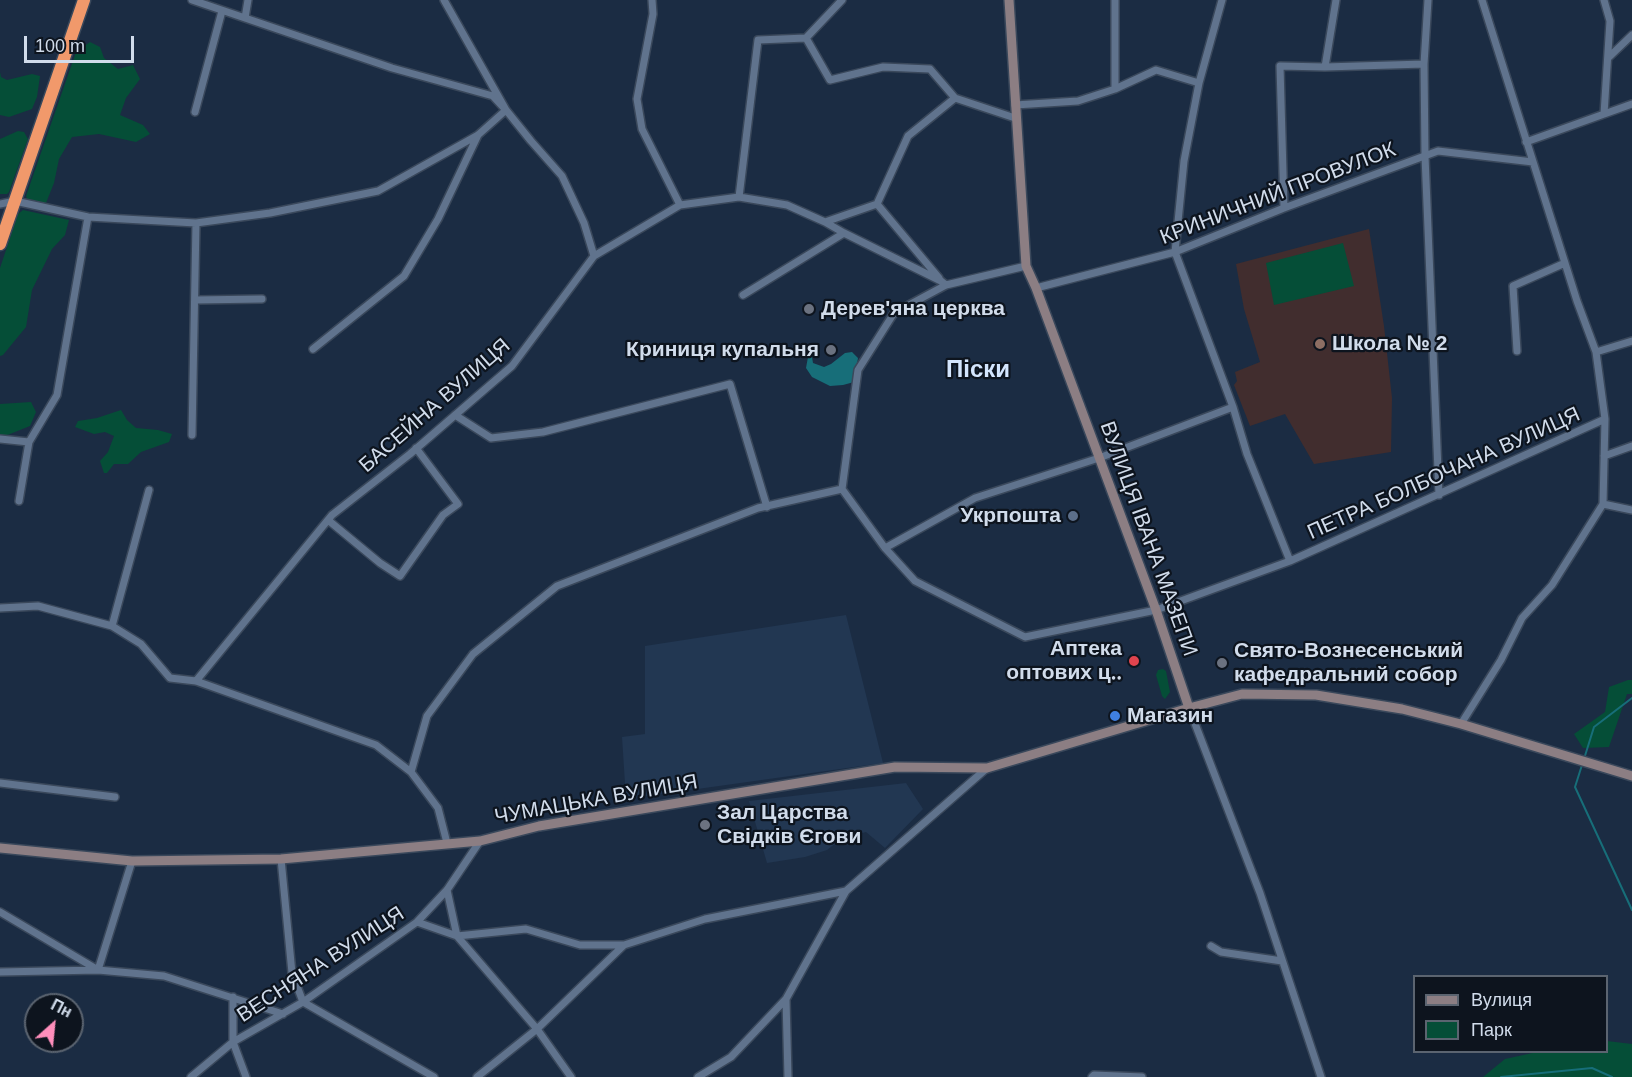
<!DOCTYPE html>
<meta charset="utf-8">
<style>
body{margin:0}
#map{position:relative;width:1632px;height:1077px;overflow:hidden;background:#1b2c43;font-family:Helvetica,sans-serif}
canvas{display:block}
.legend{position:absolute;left:1413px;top:975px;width:195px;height:78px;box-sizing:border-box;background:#0d141e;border:2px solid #5b6470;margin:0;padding:8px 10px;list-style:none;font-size:18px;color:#d1dceb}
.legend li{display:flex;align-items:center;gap:12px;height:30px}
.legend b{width:30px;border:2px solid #5b6470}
.north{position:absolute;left:24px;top:993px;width:60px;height:60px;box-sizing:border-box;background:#0d141e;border:2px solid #5b6470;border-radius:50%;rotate:27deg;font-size:16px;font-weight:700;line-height:24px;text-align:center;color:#d1dceb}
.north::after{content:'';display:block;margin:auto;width:21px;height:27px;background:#fe8ebb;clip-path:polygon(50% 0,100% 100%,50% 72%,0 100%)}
.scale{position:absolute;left:24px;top:36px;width:110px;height:27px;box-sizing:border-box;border:3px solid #d1dceb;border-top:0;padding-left:8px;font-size:18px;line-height:21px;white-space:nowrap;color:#d1dceb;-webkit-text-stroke:4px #0d141e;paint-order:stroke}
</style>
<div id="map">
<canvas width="1632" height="1077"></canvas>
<ul class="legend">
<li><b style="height:8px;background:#8c7e83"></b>Вулиця</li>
<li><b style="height:16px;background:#054e37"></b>Парк</li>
</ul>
<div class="north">Пн</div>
<div class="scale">100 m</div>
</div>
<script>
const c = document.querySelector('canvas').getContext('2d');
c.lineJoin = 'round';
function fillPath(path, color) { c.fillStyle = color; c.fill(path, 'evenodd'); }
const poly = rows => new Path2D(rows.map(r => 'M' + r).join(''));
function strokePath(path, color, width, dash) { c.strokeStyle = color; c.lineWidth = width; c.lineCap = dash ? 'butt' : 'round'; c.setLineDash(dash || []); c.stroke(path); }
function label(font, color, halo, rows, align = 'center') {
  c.font = font + ' Helvetica,sans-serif'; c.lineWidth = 4.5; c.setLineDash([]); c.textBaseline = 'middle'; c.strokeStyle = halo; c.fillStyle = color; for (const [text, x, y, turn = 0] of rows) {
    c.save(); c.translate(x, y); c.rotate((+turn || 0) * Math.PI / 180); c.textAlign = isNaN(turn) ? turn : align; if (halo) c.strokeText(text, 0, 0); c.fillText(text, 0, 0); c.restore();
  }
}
const built = poly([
 [846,615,883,763,626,799,622,737,645,734,645,646],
 [906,783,923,809,885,848,866,832,841,839,827,850,805,857,767,863,749,801]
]);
const education = poly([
 [1369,229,1384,326,1392,398,1391,452,1314,464,1285,414,1250,426,1234,385,1237,381,1235,372,1260,362,1244,309,1236,264]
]);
const green = poly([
 [90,42,100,47,104,58,118,69,133,65,140,79,126,98,120,115,143,125,150,134,136,142,99,134,72,137,59,159,54,183,46,203,27,199,26,196,76,52],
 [0,72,1,77,7,80,32,74,40,76,37,97,32,109,9,117,0,115],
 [18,131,24,132,28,139,9,192,7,194,0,194,0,139],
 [23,210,69,220,65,235,52,249,32,290,26,327,3,355,0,356,0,268,18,214],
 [1343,243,1354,286,1274,305,1266,263],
 [31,402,36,412,30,426,0,438,0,404],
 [121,410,127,420,136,428,158,430,172,434,169,442,141,452,128,464,114,464,107,473,104,473,100,461,108,452,114,436,105,432,94,434,75,427,78,421,97,418],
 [1163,669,1166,671,1170,692,1165,699,1162,696,1156,675,1158,670],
 [1628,680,1632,680,1632,694,1627,694,1609,747,1583,748,1574,734,1605,712,1609,687],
 [1607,1041,1632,1044,1632,1077,1483,1077,1505,1059,1537,1052,1606,1052]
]);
const water = poly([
 [813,352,812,357,813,363,824,367,831,364,845,353,852,352,858,358,854,382,843,385,830,386,812,377,806,368,808,357]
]);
const stream = poly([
 [1584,759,1594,727,1632,698],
 [1582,765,1575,787,1632,910],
 [1501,1077,1592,1068,1612,1077]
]);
const street = poly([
 [444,0,506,110,531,141,562,176,584,223,594,256],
 [652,0,653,14,637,99,642,129,680,205],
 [1222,0,1199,83,1184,161,1175,252,1233,407,1247,454,1290,561],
 [1428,0,1424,64,1425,156,1439,495],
 [245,18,248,0],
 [806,38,830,80,883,67,930,69,955,98],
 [1608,58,1632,35],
 [1325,67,1336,0],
 [1115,89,1115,0],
 [1015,105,1078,101,1115,89,1156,70,1199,83],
 [195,112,222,11],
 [1604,114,1610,21,1604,0],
 [1526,142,1632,104],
 [739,197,758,40,806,38,842,0],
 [0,204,15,201,88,217,196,223,270,213,378,191,478,135,506,110,493,96,392,68,192,0],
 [877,204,939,278],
 [1284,208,1280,66,1325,67,1424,64],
 [825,222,844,233,941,281,946,285],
 [1026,266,946,285,894,313,858,370,842,489,885,548,915,581,1025,637,1156,610,1290,561,1605,419,1596,352,1577,301,1482,0],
 [1036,288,1175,252,1284,208,1438,151,1533,162],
 [743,295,844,233],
 [195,300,262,299],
 [313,349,404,276,438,219,478,135],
 [1517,351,1513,286,1565,263],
 [1596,352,1632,341],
 [455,415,491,438,543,432,730,384,767,507],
 [192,435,196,223],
 [0,439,29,442],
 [1604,456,1632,446],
 [19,501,29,442,57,395,88,217],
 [1603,504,1632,510],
 [328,520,380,563,400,576,443,515,458,504,416,448],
 [885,548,975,498,1099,458,1233,407],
 [0,608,38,606,112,626,141,644,170,678,196,681,376,745,411,772,438,808,447,843],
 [112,626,149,490],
 [196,681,332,515,410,454,512,366,594,256,680,205,739,197,787,205,825,222,877,204,908,136,955,98,1015,118],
 [1189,708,1260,893,1321,1077],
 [1461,724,1501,660,1522,618,1552,585,1603,504,1605,419],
 [411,772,427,716,473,654,557,586,758,508,842,489],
 [0,783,115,797],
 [281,859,292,973,303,1002,434,1077],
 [447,890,457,936,537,1029,571,1077],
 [0,912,98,970,132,861],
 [417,922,457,936,526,929,580,945,624,945],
 [1211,946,1221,952,1282,961],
 [0,972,98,970,164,976,283,1014],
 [233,997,233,1042,246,1077],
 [191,1077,233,1042,303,1002,417,922,447,890,480,841],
 [477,1077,537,1029,624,945,705,919,846,891],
 [698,1077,731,1057,786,999],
 [788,1077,786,999,846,891,987,768],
 [1092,1077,1094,1075,1142,1077]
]);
const secondary = poly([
 [1009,0,1026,266,1036,288,1156,610,1189,708],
 [0,848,132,861,281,859,480,841,539,826,895,767,987,768,1189,708,1242,694,1316,695,1402,709,1461,724,1632,776]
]);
const highway = poly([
 [0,244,84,0]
]);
const markers = [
 [809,309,6,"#6b7280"],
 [1320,344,6,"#8d6e63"],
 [831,350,6,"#6b7280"],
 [1073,516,6,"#5c6f8a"],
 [1134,661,6,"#e0444e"],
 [1222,663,6,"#6b7280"],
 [1115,716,6,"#3f7fe0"],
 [705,825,6,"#6b7280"]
];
const streetNames = [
 ["КРИНИЧНИЙ ПРОВУЛОК",1278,194,-21],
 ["БАСЕЙНА ВУЛИЦЯ",435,406,-41],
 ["ПЕТРА БОЛБОЧАНА ВУЛИЦЯ",1444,474,-24],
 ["ВУЛИЦЯ ІВАНА МАЗЕПИ",1148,539,70],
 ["ЧУМАЦЬКА ВУЛИЦЯ",596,800,-10],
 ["ВЕСНЯНА ВУЛИЦЯ",321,965,-33]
];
const poiNames = [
 ["Дерев'яна церква",821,309],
 ["Школа № 2",1332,344],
 ["Криниця купальня",819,350,"right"],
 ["Укрпошта",1061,516,"right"],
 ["Аптека",1122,649,"right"],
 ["оптових ц‥",1122,673,"right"],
 ["Свято-Вознесенський",1234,651],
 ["кафедральний собор",1234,675],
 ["Магазин",1127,716],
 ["Зал Царства",717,813],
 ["Свідків Єгови",717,837]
];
const quarterNames = [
 ["Піски",978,370]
];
fillPath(built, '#223752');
fillPath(education, '#412d2e');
fillPath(green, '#054e37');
fillPath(water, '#176e79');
strokePath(stream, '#176e79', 2);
strokePath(street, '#3a485b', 10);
strokePath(secondary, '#3a485b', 12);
strokePath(highway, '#3a485b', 15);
strokePath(street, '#60738d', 7);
strokePath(secondary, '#8c7e83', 9);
strokePath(highway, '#f1996b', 12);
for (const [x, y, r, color] of markers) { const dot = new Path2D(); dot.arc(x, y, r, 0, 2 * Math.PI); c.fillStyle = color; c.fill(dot); strokePath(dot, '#0d141e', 2); }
label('21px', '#d1dceb', '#0d141e', streetNames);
label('bold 21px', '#d1dceb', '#0d141e', poiNames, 'left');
label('bold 24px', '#d3e5fd', '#0d141e', quarterNames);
</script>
